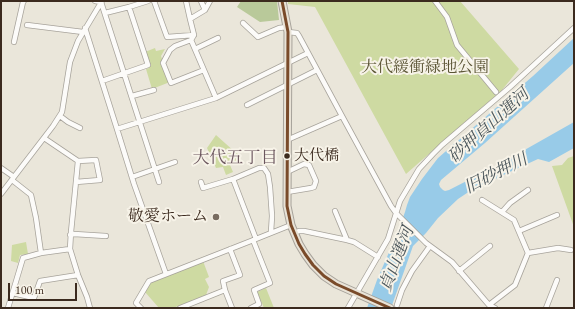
<!DOCTYPE html>
<meta charset="utf-8">
<style>
body{margin:0}
#map{position:relative;width:575px;height:309px;overflow:hidden;background:#eae6da;font-family:"EB Garamond",serif}
canvas{display:block}
.frame{position:absolute;inset:0;border:2px solid #3b2a1e;pointer-events:none}
.scale{position:absolute;left:8px;top:283px;width:69px;height:18px;box-sizing:border-box;border:2px solid #3b2a1e;border-top:0;padding-left:5px;font-size:12px;line-height:14px;white-space:nowrap;color:#3b2a1e;-webkit-text-stroke:3px #f7f3e8;paint-order:stroke}
</style>
<div id="map">
<canvas width="575" height="309"></canvas>
<div class="frame"></div>
<div class="scale">100 m</div>
</div>
<script>
const c = document.querySelector('canvas').getContext('2d');
c.lineJoin = 'round';
function fillPath(path, color) { c.fillStyle = color; c.fill(path, 'evenodd'); }
const poly = rows => new Path2D(rows.map(r => 'M' + r).join(''));
function strokePath(path, color, width, dash) { c.strokeStyle = color; c.lineWidth = width; c.lineCap = dash ? 'butt' : 'round'; c.setLineDash(dash || []); c.stroke(path); }
function label(font, color, halo, rows, align = 'center') {
  c.font = font + ' "EB Garamond","Noto Serif JP",serif'; c.lineWidth = 4; c.setLineDash([]); c.textBaseline = 'middle'; c.strokeStyle = halo; c.fillStyle = color; for (const [text, x, y, turn = 0] of rows) {
    c.save(); c.translate(x, y); c.rotate((+turn || 0) * Math.PI / 180); c.textAlign = isNaN(turn) ? turn : align; if (halo) c.strokeText(text, 0, 0); c.fillText(text, 0, 0); c.restore();
  }
}
const green = poly([
 [288,1,460,1,519,69,502,90,406,174,315,7,288,4],
 [155,48,156,51,165,49,161,56,170,82,152,89,146,69,149,68,149,65,145,52],
 [216,135,235,152,237,152,241,156,241,160,230,165,233,172,226,175,223,167,216,168,207,148],
 [574,156,574,227,552,166,562,165,568,158],
 [26,242,28,254,20,255,18,263,11,261,12,245],
 [203,261,209,277,205,279,209,287,206,295,173,308,159,308,145,292,150,282],
 [266,288,274,308,264,308,257,292]
]);
const forest = poly([
 [241,1,277,1,279,20,260,22,237,7]
]);
const water = poly([
 [574,38,574,63,485,143,441,180,439,184,440,187,443,190,445,191,449,190,498,165,574,122,574,148,549,162,538,159,514,170,470,191,458,199,438,218,426,233,413,246,391,308,367,308,377,280,397,234,405,212,407,205,410,197,422,179,438,158,533,76]
]);
const minor = poly([
 [95,1,101,2,159,182],
 [154,1,167,37,194,35],
 [186,1,190,19],
 [201,1,205,10],
 [210,1,205,10,190,19,194,35,191,40,216,98],
 [435,1,447,17,457,45,496,92],
 [105,13,129,7],
 [243,23,258,37,279,28,287,27],
 [27,25,83,32],
 [85,28,117,129],
 [288,32,297,33,299,36,342,116,391,206,396,213,426,243,452,262,489,305,495,308],
 [191,40,175,46,170,50,163,63,171,83,204,70],
 [14,42,23,2,24,1],
 [195,49,218,38],
 [102,81,148,65,129,7,148,1],
 [132,96,154,90],
 [247,105,317,70],
 [60,116,68,122,80,128],
 [44,138,78,161,71,232,70,249,78,275,87,297,90,308],
 [287,140,342,116],
 [1,168,14,177],
 [132,177,175,162],
 [12,180,31,195,36,218,41,253,70,249],
 [76,182,100,180,96,160,78,161],
 [201,182,203,188,233,179],
 [287,192,311,188,314,187,316,181,309,165,304,164,287,172],
 [1,194,53,126,62,112,70,62,78,41,102,1],
 [482,200,514,220,528,253,515,285,489,305],
 [335,211,347,240],
 [502,212,510,203,528,190],
 [519,231,557,215],
 [271,232,272,216,270,187,268,174,264,168,259,168,233,179,256,239,291,225],
 [294,233,299,231,304,231,347,240,354,242,378,257],
 [70,235,74,234,106,236],
 [528,253,558,248,571,250],
 [459,271,490,246],
 [166,274,134,184,117,129,216,98,308,53],
 [225,290,223,281,240,275,230,249],
 [13,293,34,298,40,281,78,275],
 [397,305,402,290,412,271,430,246],
 [8,308,23,258,41,253],
 [141,308,136,303,149,281,256,239],
 [180,308,225,290,232,308],
 [251,308,259,304,254,290,270,283,253,240],
 [348,308,388,239,400,201,419,169,433,154,442,145,510,87,574,28],
 [546,308,557,280]
]);
const primary = poly([
 [282,1,288,32,287,206,291,225,299,244,305,254,313,265,324,276,336,284,390,308]
]);
const bus1 = poly([
 [282,1,288,32,287,206,291,225,299,244,305,254,313,265,324,276,336,284,390,308]
]);
const markers = [
 [287,156,3.5,"#3b2a1e"],
 [216,217,4,"#786c60"]
];
const busNames = [
 ["大代橋",294,156]
];
const parkNames = [
 ["大代緩衝緑地公園",425,68]
];
const poiNames = [
 ["敬愛ホーム",208,217]
];
const waterNames = [
 ["砂押貞山運河",489,126,-42],
 ["旧砂押川",496,174,-27],
 ["貞山運河",397,259,-69]
];
const neighbourhoodNames = [
 ["大代五丁目",235,158]
];
fillPath(green, '#cedaa2');
fillPath(forest, '#b9c99a');
fillPath(water, '#98cbe8');
strokePath(minor, '#a7a39b', 6);
strokePath(primary, '#a7a39b', 9);
strokePath(minor, '#fcfbf9', 4.5);
strokePath(primary, '#e9e3d7', 7);
strokePath(bus1, '#7a4b2a', 3);
for (const [x, y, r, color] of markers) { const dot = new Path2D(); dot.arc(x, y, r, 0, 2 * Math.PI); c.fillStyle = color; c.fill(dot); strokePath(dot, '#f7f3e8', 1.5); }
label('15px', '#3b2a1e', '#f7f3e8', busNames, 'left');
label('16px', '#5a5434', '#f7f3e8', parkNames);
label('16px', '#3b2a1e', '#f7f3e8', poiNames, 'right');
label('italic 17px', '#4c575c', '#f7f3e8', waterNames);
label('17px', '#6b565e', '#f7f3e8', neighbourhoodNames);
</script>
